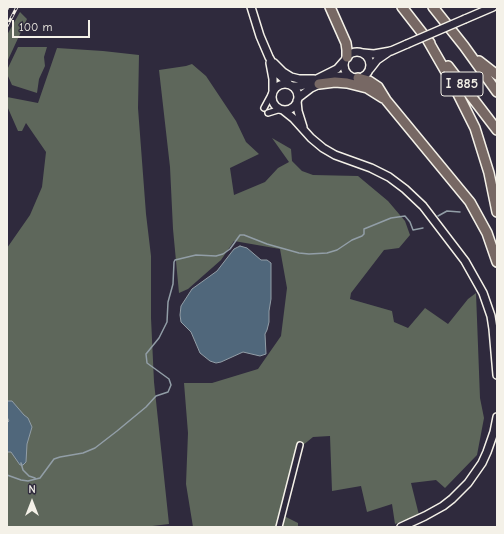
<!DOCTYPE html>
<style>
body{margin:0}
#map{position:relative;width:504px;height:534px;overflow:hidden;background:#2f2a3d;font-family:"Comic Neue",sans-serif}
canvas{display:block}
.frame{position:absolute;inset:0;border:8px solid #f4f1e8;pointer-events:none}
.north{position:absolute;left:12px;top:482px;width:40px;height:40px;-webkit-text-stroke:3px #2f2a3d;paint-order:stroke;rotate:0deg;font-size:11px;font-weight:700;line-height:16px;text-align:center;color:#f4f1e8}
.north::after{content:'';display:block;margin:auto;width:14px;height:18px;background:#f4f1e8;clip-path:polygon(50% 0,100% 100%,50% 72%,0 100%)}
.scale{position:absolute;left:12px;top:20px;width:78px;height:18px;box-sizing:border-box;border:2px solid #f4f1e8;border-top:0;padding-left:5px;font-size:12px;line-height:14px;white-space:nowrap;color:#f4f1e8;-webkit-text-stroke:3px #2f2a3d;paint-order:stroke}
</style>
<div id="map">
<canvas width="504" height="534"></canvas>
<div class="frame"></div>
<div class="north">N</div>
<div class="scale">100 m</div>
</div>
<script>
const c = document.querySelector('canvas').getContext('2d');
c.lineJoin = 'round';
function fillPath(path, color) { c.fillStyle = color; c.fill(path, 'evenodd'); }
const poly = rows => new Path2D(rows.map(r => 'M' + r).join(''));
function strokePath(path, color, width, dash) { c.strokeStyle = color; c.lineWidth = width; c.lineCap = dash ? 'butt' : 'round'; c.setLineDash(dash || []); c.stroke(path); }
function label(font, color, halo, rows, align = 'center') {
  c.font = font + ' "Comic Neue",sans-serif'; c.lineWidth = 4; c.setLineDash([]); c.textBaseline = 'middle'; c.strokeStyle = halo; c.fillStyle = color; for (const [text, x, y, turn = 0] of rows) {
    c.save(); c.translate(x, y); c.rotate((+turn || 0) * Math.PI / 180); c.textAlign = isNaN(turn) ? turn : align; if (halo) c.strokeText(text, 0, 0); c.fillText(text, 0, 0); c.restore();
  }
}
const green = poly([
 [20,12,27,19,7,62,7,35],
 [18,47,47,47,44,57,45,66,39,79,37,93,12,85,7,74,7,70],
 [57,48,103,51,139,55,138,108,146,214,151,256,151,318,154,382,169,524,144,527,7,527,7,248,30,215,42,187,46,152,26,123,22,131,18,131,7,106,7,97,38,103],
 [192,64,206,76,236,121,246,142,259,154,230,168,234,195,265,182,278,168,289,162,272,138,291,149,292,161,302,171,313,175,358,176,388,201,405,221,410,235,399,248,384,250,351,293,350,299,392,311,394,322,408,328,425,308,448,324,468,299,476,293,480,398,484,418,477,455,445,488,436,480,411,483,419,515,395,524,392,504,367,512,361,486,332,491,330,436,313,437,297,450,280,514,298,523,298,527,193,527,186,484,188,433,184,383,212,383,258,369,281,336,287,288,280,249,234,241,221,260,188,289,179,293,173,229,170,167,159,70,186,66]
]);
const water = poly([
 [240,246,247,248,261,260,267,260,271,263,271,299,269,311,269,322,267,330,265,334,266,354,260,356,243,352,221,362,216,363,210,361,200,353,191,332,181,322,180,315,181,306,192,289,217,271,234,249,240,246],
 [7,401,12,401,24,415,28,418,32,427,27,444,26,462,23,465,20,465,11,452,7,452,7,423,9,421,7,417,7,401]
]);
const stream = poly([
 [438,216,447,211,460,212],
 [21,463,23,470,29,476,35,478],
 [7,475,21,480,28,481,40,478,54,459,60,457,83,453,95,448,117,431,146,407,156,396,168,392,171,385,169,379,147,363,146,354,159,338,167,322,168,302,173,284,174,262,175,260,196,255,216,256,223,254,230,249,240,235,244,235,267,244,299,253,309,254,327,253,337,250,352,240,362,236,364,234,364,229,391,218,405,216,410,222,413,230,423,228]
]);
const street = poly([
 [264,108,271,95],
 [268,113,281,109],
 [279,527,300,445]
]);
const secondary = poly([
 [251,7,260,36,269,57,279,75,289,84],
 [465,19,493,7],
 '344 65a13 13 0 1 1 26 0a13 13 0 1 1-26 0Z',
 [363,53,374,54,391,51,407,44],
 [270,63,273,79,273,90],
 [274,63,283,72,291,77,299,79,314,79],
 [370,69,377,60,390,51],
 '272 97a13 13 0 1 1 26 0a13 13 0 1 1-26 0Z',
 [293,86,301,86,309,83,337,69,344,61],
 [298,98,311,88,335,77,341,76,351,77],
 [297,101,298,111,303,127],
 [283,110,293,118,311,138,323,148,335,155,371,168,389,177,405,189,423,206,465,261,483,293,491,316,493,329,497,375],
 [401,527,425,516,443,506,452,499,468,483,482,463,487,452,494,432,497,417]
]);
const highway = poly([
 [330,7,346,43,347,50,347,57],
 [402,7,430,43],
 [433,7,464,46,497,92],
 [427,39,454,86,475,128,489,173,497,212],
 [479,61,497,75],
 [448,66,497,130],
 [358,78,369,81,378,87,386,100,470,202,487,233,497,262],
 [319,84,335,82,347,83,367,88,383,98]
]);
const rail = poly([
 [7,9,8,7],
 [7,26,17,7]
]);
const secondaryBridge = poly([
 [407,44,465,19]
]);
const shields = [
 [462,84,42]
];
const shieldNames = [
 ["I 885",462,84]
];
fillPath(green, '#5e675b');
fillPath(water, '#50677b');
strokePath(water, '#929ea7', 1);
strokePath(stream, '#929ea7', 1.5);
strokePath(street, '#f4f1e8', 8);
strokePath(secondary, '#f4f1e8', 10);
strokePath(highway, '#f4f1e8', 12);
strokePath(street, '#2f2a3d', 5);
strokePath(secondary, '#2f2a3d', 7);
strokePath(highway, '#776864', 9);
strokePath(rail, '#f4f1e8', 3);
strokePath(rail, '#2f2a3d', 1.5, [4.5]);
strokePath(secondaryBridge, '#f4f1e8', 10, []);
strokePath(secondaryBridge, '#2f2a3d', 7);
for (const [x, y, w] of shields) { const box = new Path2D(); box.roundRect(x - w / 2, y - 12, w, 24, 3); c.fillStyle = '#2f2a3d'; c.fill(box); strokePath(box, '#f4f1e8', 1); }
label('bold 14px', '#f4f1e8', null, shieldNames);
</script>
